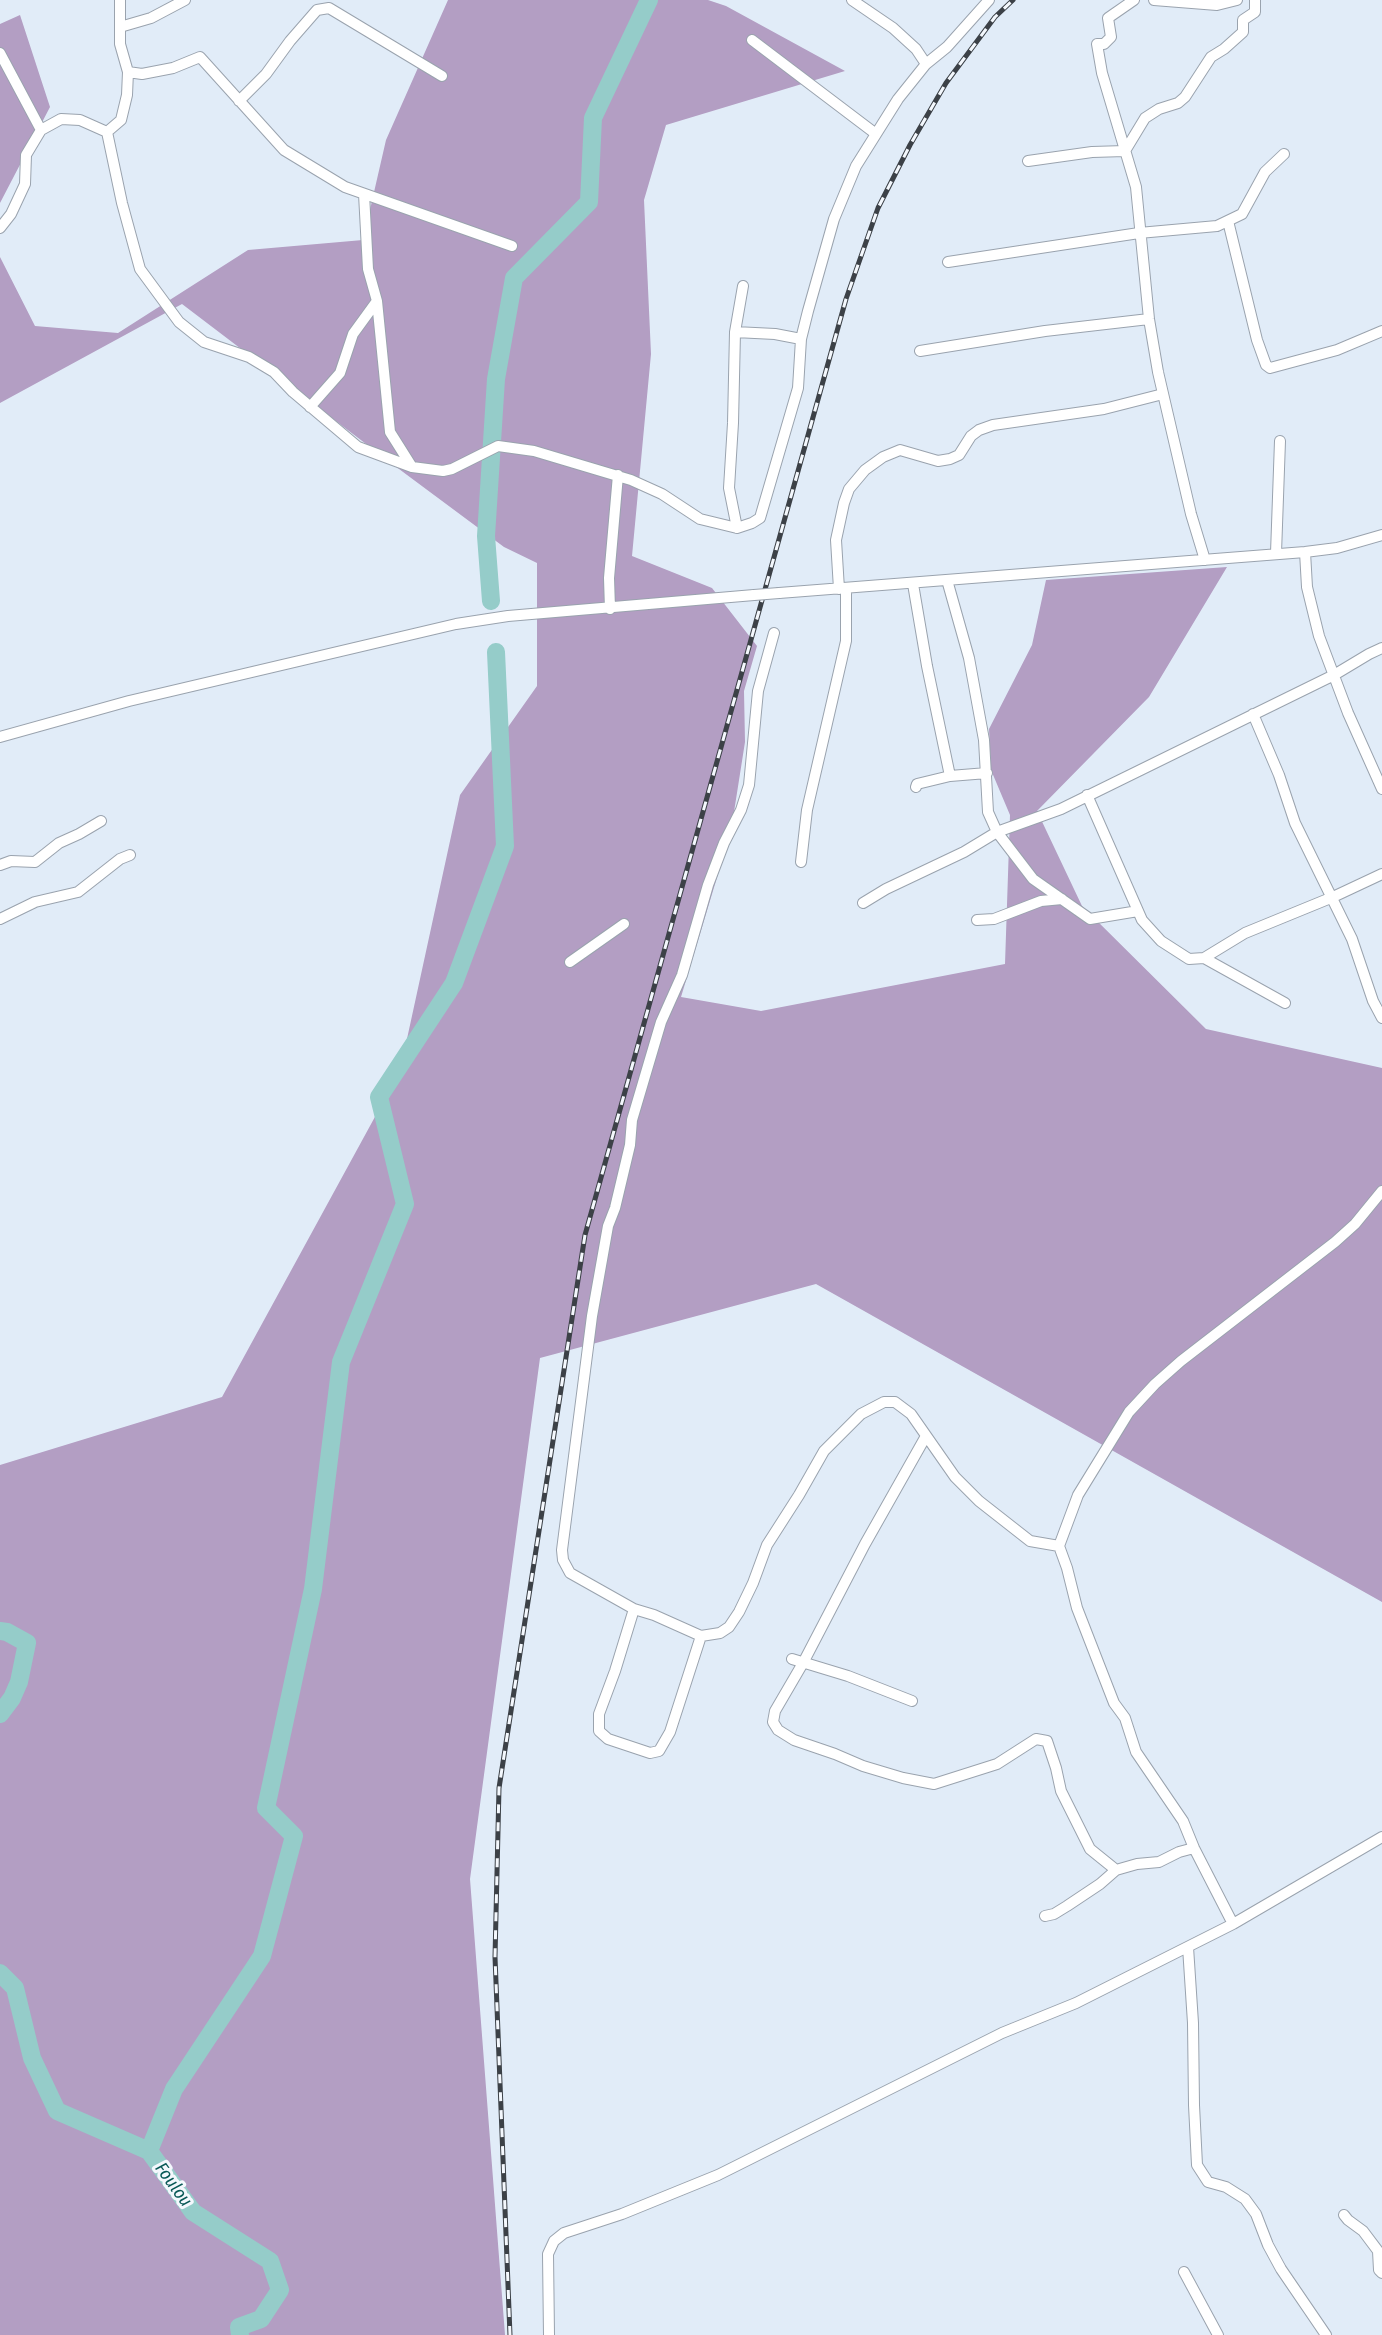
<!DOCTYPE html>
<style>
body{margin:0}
canvas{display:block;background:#e1ecf8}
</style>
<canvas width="1382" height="2335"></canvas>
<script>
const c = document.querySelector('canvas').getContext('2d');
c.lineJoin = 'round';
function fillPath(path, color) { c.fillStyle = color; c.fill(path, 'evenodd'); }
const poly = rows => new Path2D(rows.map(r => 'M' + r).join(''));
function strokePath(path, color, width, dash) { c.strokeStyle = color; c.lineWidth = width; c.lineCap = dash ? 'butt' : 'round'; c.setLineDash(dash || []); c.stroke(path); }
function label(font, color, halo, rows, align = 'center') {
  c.font = font + ' "Fira Sans Condensed",sans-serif'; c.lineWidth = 6; c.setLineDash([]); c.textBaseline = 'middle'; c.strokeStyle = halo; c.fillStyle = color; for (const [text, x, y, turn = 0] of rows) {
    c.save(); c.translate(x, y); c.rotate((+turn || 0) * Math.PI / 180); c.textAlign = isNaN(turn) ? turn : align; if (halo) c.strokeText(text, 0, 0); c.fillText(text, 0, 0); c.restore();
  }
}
const forest = poly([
 [448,0,708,0,726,6,845,71,666,125,644,200,651,354,632,556,712,588,757,646,744,691,745,742,731,831,681,997,761,1011,1005,964,1010,815,991,770,989,729,1032,645,1046,580,1227,567,1149,697,1037,811,1082,906,1206,1029,1382,1068,1382,1602,816,1284,540,1358,470,1879,505,2335,0,2335,0,1465,222,1397,400,1071,460,795,537,686,537,563,504,547,399,469,182,304,0,403,0,257,35,326,118,333,248,250,363,240,386,140],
 [20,15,50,107,0,203,0,24]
]);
const river = poly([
 [491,601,486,536,496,379,514,278,589,202,593,118,649,0],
 [0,1631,7,1632,27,1643,19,1682,12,1698,0,1714],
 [0,1973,15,1988,32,2058,57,2111,149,2151,193,2212,270,2261,280,2290,261,2319,239,2327,240,2335],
 [149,2151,174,2089,262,1956,294,1836,266,1808,313,1589,341,1362,405,1204,379,1097,454,983,505,846,496,652]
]);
const minor = poly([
 [852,0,893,28,916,49,926,64],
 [1134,0,1108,18,1111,37,1104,44,1097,44,1102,73,1136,187,1149,319,1158,372,1191,514,1205,560],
 [1154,0,1217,5,1237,0],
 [120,27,151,18,185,0],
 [752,40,876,134],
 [0,53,41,130],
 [128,72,142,74,173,68,200,57,284,150,345,187,512,246],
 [239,101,266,74,290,41,317,10,329,8,442,76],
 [107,132,121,120,127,95,128,72,120,44,120,0],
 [1028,161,1092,152,1125,151,1145,118,1159,109,1178,103,1185,97,1211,57,1224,49,1243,32,1243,20,1255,12,1255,0],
 [364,194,368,269,377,301,390,432,412,467],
 [1228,221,1257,340,1266,365,1270,368,1337,350,1382,331],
 [0,228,11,214,25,184,26,155,41,130,61,119,80,120,107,132,122,203,140,269,179,322,204,342,249,357,274,372,293,392,358,447,412,467,443,471,452,469,498,446,534,451,631,480,662,494,700,519,737,528,752,523,760,518,798,388,801,339,808,311,834,219,856,166,898,99,926,64,947,47,989,0],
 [948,262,1139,233,1217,226,1242,214,1265,172,1284,154],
 [735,332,775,334,801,339],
 [920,351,1045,331,1149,319],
 [310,407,340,373,353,334,377,301],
 [737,528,729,488,733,423,735,332,743,286],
 [1305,552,1307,587,1319,636,1348,713,1382,789],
 [1276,553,1280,441],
 [947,580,969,658,984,740,988,812,997,832,1033,879,1090,919,1138,911],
 [913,584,927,666,950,776],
 [839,589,836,540,844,503,849,489,865,470,883,457,900,450,938,461,950,459,959,455,971,436,979,430,993,425,1104,409,1163,394],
 [779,593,1305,552,1337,548,1382,535],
 [610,609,609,578,618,475],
 [774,633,758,691,749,785,741,810,724,843,708,885,682,975,661,1022,632,1120,630,1145,615,1208,608,1226,592,1316,562,1550,563,1560,570,1573,634,1609,654,1615,701,1636,720,1633,729,1627,739,1612,753,1583,767,1545,799,1495,824,1451,861,1414,884,1402,895,1402,911,1414,955,1477,979,1501,1030,1541,1059,1546],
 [1253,714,1279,775,1295,823,1352,939,1373,1001,1382,1018],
 [0,737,129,701,456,624,508,616,754,595],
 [916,787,917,784,950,776,987,773],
 [1087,795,1142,920,1161,941,1189,959,1204,958,1245,933,1333,897,1382,874],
 [801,862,807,810,846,641,846,589],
 [0,865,11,861,35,862,59,843,79,834,101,821],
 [863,903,886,889,964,852,997,832,1061,809,1334,675,1369,654,1382,648],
 [0,919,35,902,78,892,120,859,130,855],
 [977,920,994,919,1041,901,1062,899],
 [1204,958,1285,1003],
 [570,962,624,924],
 [926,1436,865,1544,803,1663,775,1711,773,1722,778,1730,794,1740,835,1754,863,1766,903,1778,934,1784,997,1764,1036,1739,1047,1741,1056,1768,1061,1791,1090,1849,1116,1870],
 [634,1609,615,1671,599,1714,599,1731,608,1739,650,1753,659,1751,670,1732,701,1636],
 [792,1659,848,1676,912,1701],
 [1045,1916,1054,1914,1067,1906,1100,1884,1116,1870,1137,1864,1159,1862,1179,1852,1194,1848],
 [1233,1924,1194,1848,1183,1821,1136,1752,1125,1718,1114,1703,1077,1608,1067,1568,1059,1546,1078,1495,1129,1412,1155,1384,1181,1361,1335,1242,1355,1224,1382,1191],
 [1188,1947,1193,2023,1194,2105,1197,2165,1208,2182,1226,2187,1245,2199,1256,2214,1268,2245,1281,2269,1326,2335],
 [1344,2215,1348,2220,1363,2231,1378,2251,1379,2270,1382,2273],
 [1184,2272,1218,2335],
 [549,2335,548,2254,554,2241,564,2233,622,2214,718,2175,1002,2033,1076,2003,1233,1924,1382,1837]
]);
const rail = poly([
 [510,2335,495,1957,499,1788,585,1235,846,299,878,208,910,145,946,83,995,17,1013,0]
]);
const minorBridge = poly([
 [754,595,779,593]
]);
const waterNames = [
 ["Foulou",173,2185,54]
];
fillPath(forest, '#b39ec3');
strokePath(river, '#95ccc9', 18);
strokePath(minor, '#9aa3ae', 12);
strokePath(minor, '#fff', 10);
strokePath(rail, '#3c4147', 5);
strokePath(rail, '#f4f8fd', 3, [9]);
strokePath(minorBridge, '#9aa3ae', 12, []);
strokePath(minorBridge, '#fff', 10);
label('italic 18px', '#095957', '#f4f8fd', waterNames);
</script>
